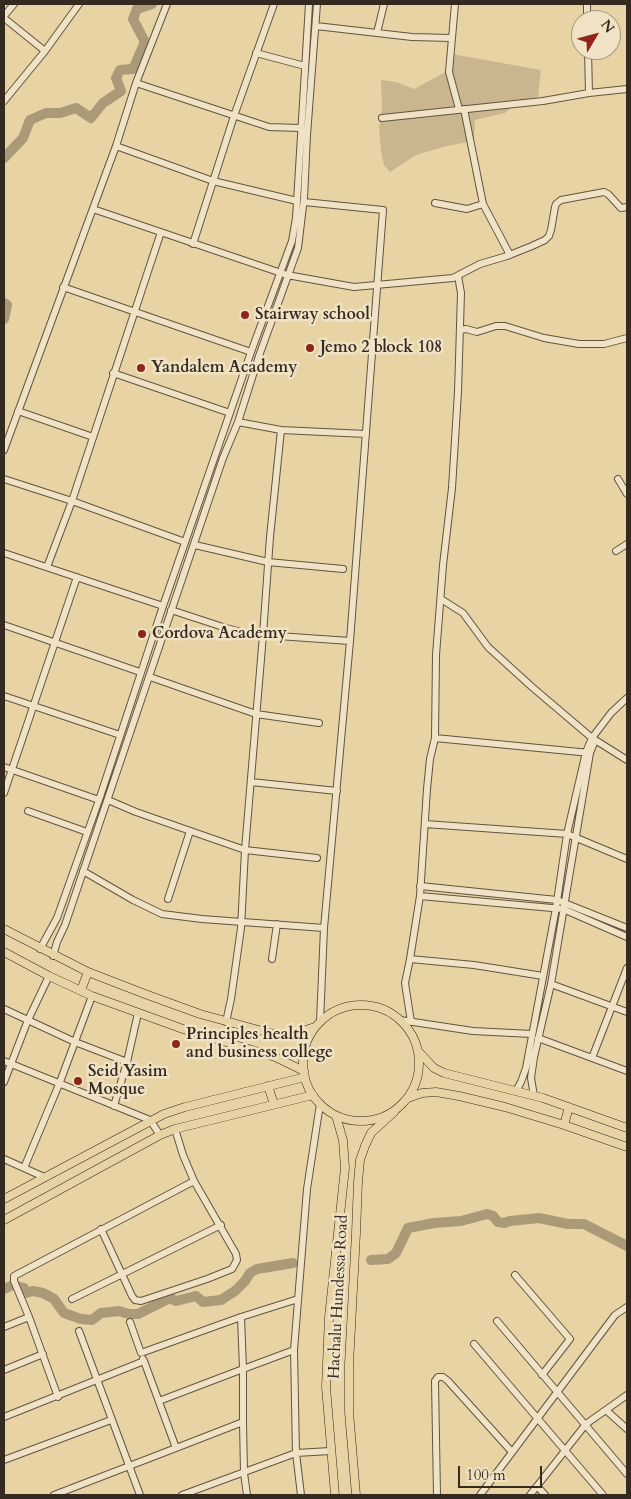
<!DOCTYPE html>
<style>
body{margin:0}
#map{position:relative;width:631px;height:1499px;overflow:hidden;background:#e8d3a5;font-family:Cardo,serif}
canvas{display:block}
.frame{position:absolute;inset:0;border:5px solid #342a20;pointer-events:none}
.north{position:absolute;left:571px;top:10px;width:50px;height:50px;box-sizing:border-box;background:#f0e2c4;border:1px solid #a59882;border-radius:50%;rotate:53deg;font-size:14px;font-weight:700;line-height:20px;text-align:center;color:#342a20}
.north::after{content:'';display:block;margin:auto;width:18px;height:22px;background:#8f2418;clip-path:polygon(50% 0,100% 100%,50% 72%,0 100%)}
.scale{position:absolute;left:458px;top:1466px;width:84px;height:22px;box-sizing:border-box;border:2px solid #342a20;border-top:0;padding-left:6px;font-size:15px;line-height:18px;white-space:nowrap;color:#342a20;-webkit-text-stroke:4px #f0e2c4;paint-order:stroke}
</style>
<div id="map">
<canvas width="631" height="1499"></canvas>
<div class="frame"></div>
<div class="north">N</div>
<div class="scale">100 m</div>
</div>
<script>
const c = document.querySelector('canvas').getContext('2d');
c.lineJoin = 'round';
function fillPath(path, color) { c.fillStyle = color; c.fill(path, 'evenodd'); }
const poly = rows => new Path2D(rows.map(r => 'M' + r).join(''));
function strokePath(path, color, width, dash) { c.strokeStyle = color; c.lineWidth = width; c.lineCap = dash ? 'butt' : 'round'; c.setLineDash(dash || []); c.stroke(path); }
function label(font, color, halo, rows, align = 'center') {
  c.font = font + ' Cardo,serif'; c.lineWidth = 5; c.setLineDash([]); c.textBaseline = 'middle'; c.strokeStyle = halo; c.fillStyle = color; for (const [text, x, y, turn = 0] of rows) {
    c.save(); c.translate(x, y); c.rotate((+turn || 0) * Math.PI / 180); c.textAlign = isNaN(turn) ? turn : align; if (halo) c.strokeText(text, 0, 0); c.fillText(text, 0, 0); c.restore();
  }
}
const green = poly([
 [452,54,541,70,538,97,519,102,505,113,475,120,474,141,447,146,416,155,390,172,384,165,381,151,379,128,382,106,381,80,396,82,414,89,444,73]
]);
const river = poly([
 [4,158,23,138,30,120,46,113,60,113,76,108,91,118,103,103,121,91,116,78,120,70,133,69,145,42,133,19,137,9,152,4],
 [4,303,7,305,4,319],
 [371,1260,388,1259,396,1253,408,1228,434,1223,461,1221,487,1214,493,1216,498,1222,504,1223,510,1221,539,1218,568,1224,584,1224,627,1246],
 [4,1289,13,1285,24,1288,26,1293,33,1291,43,1293,54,1299,64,1313,81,1319,92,1320,101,1313,119,1311,129,1314,138,1314,170,1298,176,1301,196,1296,203,1302,221,1300,235,1291,245,1281,250,1273,257,1269,293,1263]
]);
const minor = poly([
 [455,4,449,72,459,109],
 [587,4,587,20],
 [4,16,14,4],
 [4,18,45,51],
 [316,26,412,37,451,38],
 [377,33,384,4],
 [588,50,589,93],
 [256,53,305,66],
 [136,83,269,127,300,128],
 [4,101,45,51,79,4],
 [464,109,483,204,510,255],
 [382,118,543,101,589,93,627,89],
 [116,146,213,181,297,201],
 [304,202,383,210,350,641,324,928,320,1022],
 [435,203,467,209,483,204],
 [93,209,287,275,354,287,453,278,480,264,507,256,532,246,545,240,549,236,551,230,555,207,556,204,561,200,604,192,608,194,621,208,627,207],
 [193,244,234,116,274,4],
 [458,276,461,293,458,392,452,488,443,565,436,655,435,738,430,759,427,789,420,896,410,959,474,965,543,976],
 [63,287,251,352],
 [461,330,466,329,477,332,496,326,505,326,544,338,579,344,604,344,627,338],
 [113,373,230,413],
 [18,411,93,437],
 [238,422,281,430,366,434],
 [4,450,116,146,136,83,167,4],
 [4,479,72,501,185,542],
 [618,479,627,494],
 [195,545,268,562,343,569],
 [616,551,627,544],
 [4,553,163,606],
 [47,567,72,501,161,232],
 [441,599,463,613,488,647,532,687,592,738,627,760],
 [171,610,226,628,249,634,350,641],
 [4,625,140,672],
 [150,677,256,714,319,723],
 [4,696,120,735],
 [435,738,590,753],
 [4,767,99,800],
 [251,782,337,791],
 [4,793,77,577],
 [108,800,136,812,245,850,263,635,270,537,281,430],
 [28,811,87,832],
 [425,824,567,834,627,859],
 [83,871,133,900,162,914,202,919,324,928],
 [420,886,557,900,627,928],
 [420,896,563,909,627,937],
 [168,899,190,831],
 [40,949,57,918,99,800,163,606,251,352,292,241,296,218,309,4],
 [53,956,57,942,65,925,223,458,238,422,259,356,298,248,304,198,307,135,317,4],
 [272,959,277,924],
 [410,959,405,983,411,1022],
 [551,984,627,1012],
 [4,1009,75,1042,127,1062],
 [400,1020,473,1031,532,1034],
 [226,1022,231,999,241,928,245,850,317,858],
 [538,1038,627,1071],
 [592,1058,627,968],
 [4,1061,150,1120,160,1135],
 [4,1082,28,1020,49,976],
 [516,1091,521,1082,526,1068,556,908,567,834,586,752,592,738,611,713,627,698],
 [534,1096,531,1078,534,1057,551,984,590,753,594,743],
 [114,1106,127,1062,138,1013],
 [4,1159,44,1177],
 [24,1168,60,1082,92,996],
 [101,1229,132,1296,135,1300,141,1301,207,1279,232,1269,237,1260,236,1254,194,1181,183,1155,175,1129],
 [515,1275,570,1339,542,1375],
 [72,1299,221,1225],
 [497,1321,627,1474],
 [130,1322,141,1353,241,1317,298,1299],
 [4,1327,29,1317],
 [79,1331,140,1495],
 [474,1344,603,1495],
 [144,1361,176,1448,243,1422,244,1473,247,1495],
 [4,1370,43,1354],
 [58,1397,29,1317,14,1281,14,1276,194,1181],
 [159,1401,243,1369,241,1317],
 [607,1411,627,1429],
 [4,1417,144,1361,143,1359],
 [243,1422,243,1369,294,1350],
 [4,1460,111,1420],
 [537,1486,545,1495],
 [54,1495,176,1448],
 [182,1495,296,1453,330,1451],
 [301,1495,296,1453,294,1350,307,1189,320,1104],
 [437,1495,435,1381,438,1377,443,1377,448,1381,512,1452],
 [480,1495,615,1315,627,1307],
 [530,1495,586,1424,627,1395]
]);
const major = poly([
 [4,929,88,972,145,994,200,1014,277,1035,290,1035,315,1027],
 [4,952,49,976,92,996,183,1029,275,1057,304,1071],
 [81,990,88,972],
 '303 1063a58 58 0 1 1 116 0a58 58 0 1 1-116 0Z',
 [418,1051,434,1068,444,1073,543,1098,627,1128],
 [268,1086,274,1104],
 [408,1098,422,1093,436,1092,459,1096,505,1107,564,1125,627,1147],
 [564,1125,569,1107],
 [4,1199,164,1114,185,1107,305,1077],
 [4,1220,160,1135,175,1129,313,1095],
 [335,1495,326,1387,329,1317,345,1168,343,1140,336,1116],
 [356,1495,349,1412,349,1364,356,1233,358,1182,360,1160,365,1146,371,1133,394,1112]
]);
const markers = [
 [245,315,5,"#8f2418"],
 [310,348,5,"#8f2418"],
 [141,368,5,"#8f2418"],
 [142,634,5,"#8f2418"],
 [176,1044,5,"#8f2418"],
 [78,1081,5,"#8f2418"]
];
const poiNames = [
 ["Stairway school",255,315],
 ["Jemo 2 block 108",320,348],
 ["Yandalem Academy",151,368],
 ["Cordova Academy",152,634],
 ["Principles health",186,1035],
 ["and business college",186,1053],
 ["Seid Yasim",88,1072],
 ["Mosque",88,1090]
];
const streetNames = [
 ["Hachalu Hundessa Road",339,1297,-87]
];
fillPath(green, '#c9b68e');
strokePath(river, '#ab9a78', 10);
strokePath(minor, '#615441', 8);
strokePath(major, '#342a20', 9);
strokePath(minor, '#f0e2c4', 6);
strokePath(major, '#e8d3a5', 8);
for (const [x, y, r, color] of markers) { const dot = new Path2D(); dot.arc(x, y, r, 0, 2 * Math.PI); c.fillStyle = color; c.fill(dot); strokePath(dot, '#f0e2c4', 2); }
label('bold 16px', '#342a20', '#f0e2c4', poiNames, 'left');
label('16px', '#342a20', '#f0e2c4', streetNames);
</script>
